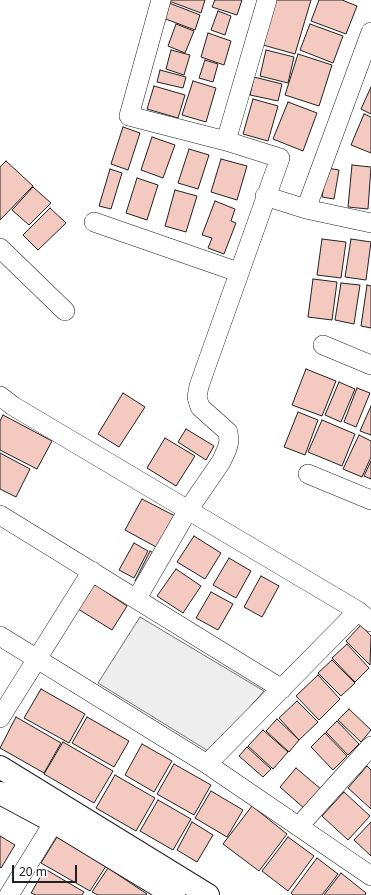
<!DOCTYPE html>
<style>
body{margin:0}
#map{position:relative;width:371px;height:895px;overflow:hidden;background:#fff;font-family:"Noto Sans",sans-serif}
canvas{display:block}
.scale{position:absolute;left:12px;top:865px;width:65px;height:18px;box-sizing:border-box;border:2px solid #222;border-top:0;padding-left:5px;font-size:12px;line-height:14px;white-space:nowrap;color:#222;-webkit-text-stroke:3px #fff;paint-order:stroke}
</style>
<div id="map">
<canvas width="371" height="895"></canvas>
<div class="scale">20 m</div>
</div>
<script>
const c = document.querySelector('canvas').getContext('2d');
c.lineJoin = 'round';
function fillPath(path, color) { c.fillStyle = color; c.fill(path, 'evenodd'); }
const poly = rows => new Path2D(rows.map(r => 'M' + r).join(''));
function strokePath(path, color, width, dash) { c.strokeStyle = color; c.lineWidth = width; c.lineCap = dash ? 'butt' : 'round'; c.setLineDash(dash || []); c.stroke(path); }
const green = poly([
 [140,617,264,691,210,752,98,683,140,617]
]);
const building = poly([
 [169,0,205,0,201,13,169,1,169,0],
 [215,0,242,0,237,15,212,7,215,0],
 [276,0,311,0,295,54,263,45,276,0],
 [319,0,342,0,357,6,346,34,311,21,319,0],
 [169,3,200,15,195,30,163,18,169,3],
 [218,11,231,16,225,35,211,30,218,11],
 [176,24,194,31,185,53,168,46,176,24],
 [310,24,343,36,333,63,300,50,310,24],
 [208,33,231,41,224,65,201,57,208,33],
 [171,50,190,55,184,75,166,69,171,50],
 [266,50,294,57,288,83,260,76,266,50],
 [298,54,332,65,319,106,285,95,298,54],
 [205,60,218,64,213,82,199,78,205,60],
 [160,70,186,77,183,88,157,82,160,70],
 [254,77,282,84,278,101,250,95,254,77],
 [193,81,216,88,206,122,182,115,193,81],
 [154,86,185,95,178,118,147,109,154,86],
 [371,87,371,114,361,109,371,87],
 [253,99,278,106,268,141,243,134,253,99],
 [288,102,317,113,303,151,273,139,288,102],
 [364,114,371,117,371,153,351,145,364,114],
 [123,127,140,133,128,170,111,164,123,127],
 [152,137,175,145,163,178,141,170,152,137],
 [189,149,209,155,198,189,178,183,189,149],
 [221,159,247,166,237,200,211,192,221,159],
 [6,161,33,186,0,220,0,167,6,161],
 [352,165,371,167,368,209,348,207,352,165],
 [327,168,339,170,334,199,322,197,327,168],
 [110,169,122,173,111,209,99,206,110,169],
 [137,178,158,185,147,220,126,213,137,178],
 [33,187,51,203,29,225,12,210,33,187],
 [175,190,197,196,186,232,165,226,175,190],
 [215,201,235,209,231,221,236,223,224,254,208,248,212,238,202,235,215,201],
 [50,208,66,223,38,250,23,235,50,208],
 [322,239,346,242,341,278,317,275,322,239],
 [351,239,371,242,366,280,345,277,351,239],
 [313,279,337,282,332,320,308,317,313,279],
 [341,283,360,285,354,324,335,320,341,283],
 [367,285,371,286,371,328,361,326,367,285],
 [306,369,336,381,322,416,292,405,306,369],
 [339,382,355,389,341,422,325,415,339,382],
 [357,388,370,393,356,427,344,422,357,388],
 [123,393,145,407,119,447,98,434,123,393],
 [371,406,371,435,360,431,371,406],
 [298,412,318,420,305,455,284,447,298,412],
 [3,415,52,441,37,469,0,450,0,421,3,415],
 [322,420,355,434,342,466,308,452,322,420],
 [186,429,214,446,206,460,178,442,186,429],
 [359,435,371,441,371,457,362,477,343,469,359,435],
 [165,438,195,456,176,486,147,468,165,438],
 [0,453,30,469,16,497,0,489,0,453],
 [371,461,371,479,364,476,371,461],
 [142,499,175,516,158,548,125,530,142,499],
 [194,536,221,553,205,579,177,562,194,536],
 [134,543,148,551,134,578,119,570,134,543],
 [150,551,157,555,142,584,135,581,150,551],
 [229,558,251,571,236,598,213,585,229,558],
 [176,569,201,586,183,613,157,596,176,569],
 [261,576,279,586,262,617,244,607,261,576],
 [94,584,127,606,112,630,78,609,94,584],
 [211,592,233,604,218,630,196,618,211,592],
 [361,625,371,636,370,665,346,641,361,625],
 [347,644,369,668,355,682,332,658,347,644],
 [332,660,355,683,341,696,318,673,332,660],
 [318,675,340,699,319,720,296,696,318,675],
 [41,689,85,714,69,743,24,718,41,689],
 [297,701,318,722,299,740,279,718,297,701],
 [349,709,371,730,361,742,338,720,349,709],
 [16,717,61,743,44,773,0,748,16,717],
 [87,717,129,741,114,767,72,743,87,717],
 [277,719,299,740,289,752,266,731,277,719],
 [337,721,359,744,348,755,326,732,337,721],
 [263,730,288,752,273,769,248,746,263,730],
 [325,733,347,756,333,770,311,747,325,733],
 [63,742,113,771,94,803,44,774,63,742],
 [142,744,172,761,154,792,125,775,142,744],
 [247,747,271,769,263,777,239,756,247,747],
 [174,764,211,785,194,815,157,794,174,764],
 [367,766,371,770,371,809,348,788,367,766],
 [296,768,322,790,305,809,280,787,296,768],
 [115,775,155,798,136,831,96,808,115,775],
 [211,791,243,810,227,837,195,818,211,791],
 [344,792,370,816,348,840,322,816,344,792],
 [158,800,191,819,173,850,140,831,158,800],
 [252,806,287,834,259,871,223,844,252,806],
 [192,822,213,835,197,862,177,850,192,822],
 [371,822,371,856,354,840,371,822],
 [0,836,15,845,1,868,0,867,0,836],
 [57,837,106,866,90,891,41,863,57,837],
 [288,837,314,856,288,891,262,871,288,837],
 [317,858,338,874,322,895,293,895,291,893,317,858],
 [108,868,147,894,146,895,98,895,92,892,108,868],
 [45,869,84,892,82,895,36,895,31,893,45,869],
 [341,873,366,893,365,895,324,895,341,873]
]);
const street = poly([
 [371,32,306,209,371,223],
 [226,141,267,0],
 [265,196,306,209],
 [94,222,238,272],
 [0,248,65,311],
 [323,345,371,365],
 [0,396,13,406,358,611,371,622],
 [308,474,371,500],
 [0,515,282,689],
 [137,598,188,510,221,462,227,449,229,441,228,432,200,407,197,397,199,386,280,158,226,141,129,116,161,0],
 [0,636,207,764,371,876],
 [0,718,92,571],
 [207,764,358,611],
 [299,826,371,746],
 [9,895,54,822]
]);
const secondary = poly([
 [0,767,208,895],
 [0,793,54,822,174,895]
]);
fillPath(green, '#eee');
strokePath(green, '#6f6f6f', 1);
fillPath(building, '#f3c9c0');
strokePath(building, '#222', 1);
strokePath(street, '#222', 20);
strokePath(secondary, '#222', 24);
strokePath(street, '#fff', 19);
strokePath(secondary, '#fff', 22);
</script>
